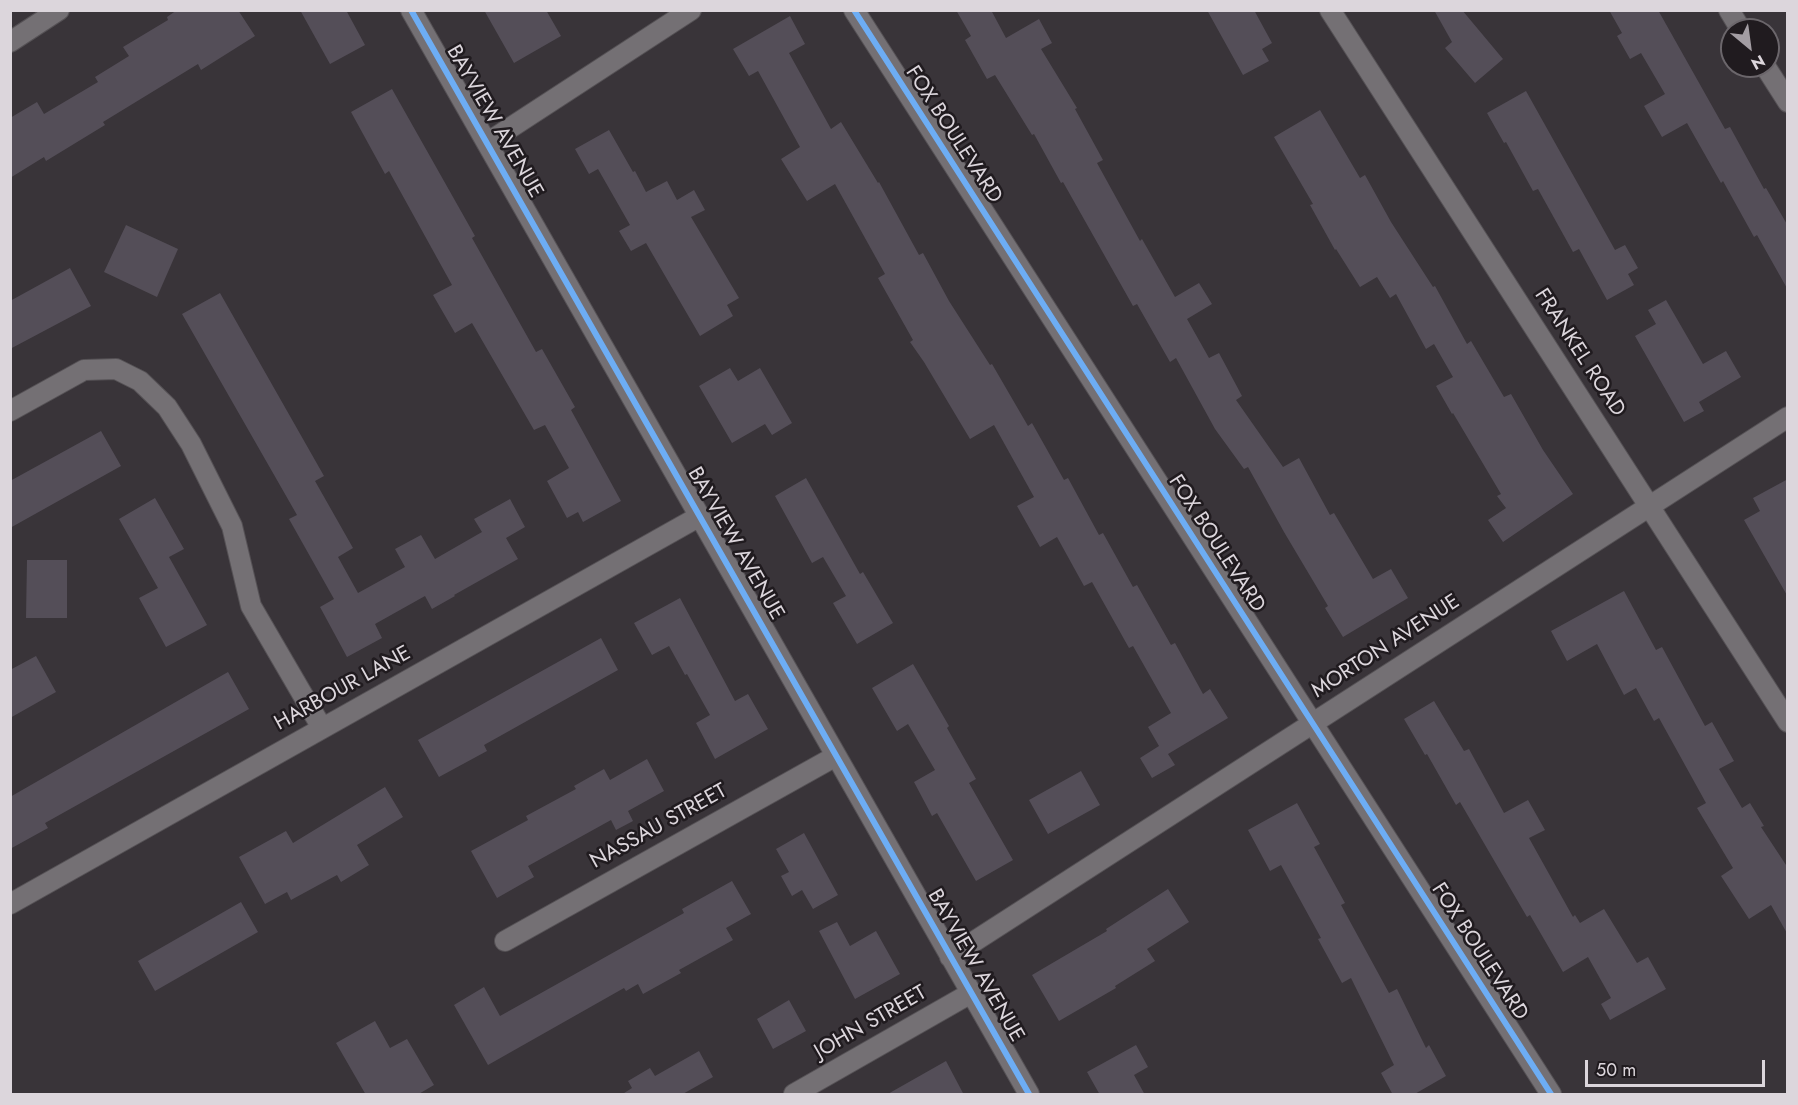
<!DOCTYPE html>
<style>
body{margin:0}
#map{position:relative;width:1798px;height:1105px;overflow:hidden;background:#393439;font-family:Jost,sans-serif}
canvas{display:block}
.frame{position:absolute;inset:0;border:12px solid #dcd6dc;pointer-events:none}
.north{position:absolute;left:1720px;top:18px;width:60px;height:60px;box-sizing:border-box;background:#201b1f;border:2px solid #6b666b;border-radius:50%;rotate:151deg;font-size:16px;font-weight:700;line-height:24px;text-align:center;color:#dcd6dc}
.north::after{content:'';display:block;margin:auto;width:21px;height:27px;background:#a39da3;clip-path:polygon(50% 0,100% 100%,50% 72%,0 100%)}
.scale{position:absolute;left:1585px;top:1060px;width:180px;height:27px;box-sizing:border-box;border:3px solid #dcd6dc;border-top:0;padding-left:8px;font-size:18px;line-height:21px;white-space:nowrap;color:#dcd6dc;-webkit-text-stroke:4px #201b1f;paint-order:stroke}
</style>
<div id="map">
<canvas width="1798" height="1105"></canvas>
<div class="frame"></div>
<div class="north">N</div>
<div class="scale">50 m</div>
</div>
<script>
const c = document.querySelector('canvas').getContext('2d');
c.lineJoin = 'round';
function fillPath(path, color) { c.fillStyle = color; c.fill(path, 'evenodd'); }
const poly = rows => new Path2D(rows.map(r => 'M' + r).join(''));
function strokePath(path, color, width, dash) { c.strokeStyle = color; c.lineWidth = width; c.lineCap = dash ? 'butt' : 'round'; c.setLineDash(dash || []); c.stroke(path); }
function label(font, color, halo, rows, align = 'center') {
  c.font = font + ' Jost,sans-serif'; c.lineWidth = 5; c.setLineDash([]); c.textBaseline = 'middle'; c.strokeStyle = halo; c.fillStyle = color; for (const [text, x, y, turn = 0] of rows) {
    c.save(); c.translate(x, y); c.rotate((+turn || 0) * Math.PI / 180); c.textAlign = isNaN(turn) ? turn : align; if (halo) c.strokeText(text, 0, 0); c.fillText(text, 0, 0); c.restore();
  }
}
const building = poly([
 [177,10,238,10,255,36,201,70,198,64,103,122,105,125,46,161,44,157,10,178,10,118,37,102,44,114,98,82,95,77,129,56,123,47,168,20,167,17],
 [300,10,346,10,365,45,330,64],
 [484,10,546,10,561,36,514,63],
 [956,10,991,10,1006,38,1039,19,1052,43,1041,49,1077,108,1075,109,1103,160,1097,163,1140,241,1142,239,1175,297,1199,283,1212,304,1187,319,1209,358,1219,353,1242,396,1236,400,1283,467,1299,458,1330,515,1334,513,1373,579,1391,569,1408,598,1343,637,1325,608,1328,606,1284,532,1248,467,1244,469,1215,429,1176,358,1170,362,1137,304,1133,306,1063,182,1061,183,1034,134,1032,135,995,75,987,79,965,40,971,36],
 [1207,10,1254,10,1272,43,1262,49,1269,61,1243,75],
 [1434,10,1462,10,1503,59,1475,83,1445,48,1452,42],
 [1609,10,1658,10,1725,129,1730,127,1764,189,1766,188,1788,226,1788,290,1757,235,1754,237,1723,181,1721,183,1687,123,1662,137,1644,106,1665,94,1641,53,1630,59,1617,36,1622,33],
 [790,16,805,44,789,53,831,129,841,122,878,183,879,182,919,255,923,253,949,301,990,365,992,364,1028,426,1032,423,1064,480,1068,478,1099,535,1103,533,1133,587,1137,585,1171,645,1175,643,1203,694,1210,689,1228,718,1168,754,1175,765,1152,778,1140,758,1159,746,1148,727,1171,713,1133,646,1129,648,1092,582,1084,586,1057,537,1040,547,1017,506,1034,497,994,425,970,439,924,362,910,342,913,340,878,278,885,274,835,184,807,201,781,159,800,147,758,71,749,76,733,49],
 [392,89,475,236,472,238,536,352,542,349,575,407,571,410,621,501,583,522,578,512,567,518,547,481,569,468,545,425,534,430,472,323,455,333,433,295,452,285,389,171,385,174,351,112],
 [1526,91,1615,250,1625,245,1638,268,1628,274,1634,285,1607,300,1579,249,1573,252,1538,189,1533,191,1506,142,1504,143,1487,113],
 [1320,110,1360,178,1365,175,1391,222,1433,287,1435,286,1467,344,1471,341,1504,397,1511,394,1543,450,1573,494,1503,542,1488,520,1506,508,1497,496,1501,494,1453,413,1452,414,1436,386,1453,377,1434,344,1426,349,1396,294,1390,298,1377,277,1360,287,1336,249,1335,250,1310,205,1313,204,1274,137],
 [609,130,633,172,635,171,646,192,667,181,677,200,694,190,705,210,691,217,739,298,727,305,733,316,700,336,646,243,631,251,619,231,630,225,598,169,589,174,575,149],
 [126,225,178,249,157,297,104,272],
 [70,268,91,306,10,349,10,301],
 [220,293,324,476,315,481,353,548,338,557,358,593,405,567,395,549,421,535,435,559,482,532,474,519,510,499,525,527,506,538,518,559,454,595,455,596,432,609,425,596,375,624,382,638,347,657,320,607,334,599,289,519,297,515,182,314],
 [1666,300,1703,364,1726,351,1741,377,1699,402,1704,411,1684,422,1635,336,1656,324,1648,310],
 [730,368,738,381,760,368,792,423,772,435,765,424,732,443,699,386],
 [101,431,121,466,10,528,10,481],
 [806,478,860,574,863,572,893,623,857,644,833,603,846,596,823,557,812,563,775,496],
 [1788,479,1788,597,1744,520,1760,511,1753,498],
 [155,498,184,549,169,557,207,625,166,647,139,598,158,588,119,519],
 [27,560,67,560,67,618,26,618],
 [1624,591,1656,650,1662,647,1705,726,1712,722,1734,761,1719,769,1742,808,1750,803,1764,826,1761,827,1788,868,1788,935,1771,905,1749,919,1721,876,1733,868,1697,808,1706,803,1659,718,1654,721,1636,688,1624,695,1597,644,1567,661,1551,631],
 [680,598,735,701,748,694,768,729,715,759,696,723,710,715,687,674,685,675,669,646,652,655,634,623],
 [601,638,618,670,484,745,487,751,439,777,418,740],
 [36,656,56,692,10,718,10,670],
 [913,664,949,726,947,728,976,779,969,783,1013,860,976,881,937,813,932,816,914,782,935,770,908,724,897,731,872,688],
 [228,672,249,709,45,823,48,828,10,849,10,797],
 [1434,701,1464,751,1469,749,1504,813,1528,800,1545,830,1529,838,1573,917,1575,915,1580,923,1604,909,1637,963,1648,957,1666,989,1610,1020,1601,1004,1611,998,1588,957,1563,972,1530,915,1527,917,1460,802,1456,805,1427,754,1425,755,1404,719],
 [647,759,664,791,628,811,633,821,616,830,611,820,528,866,534,877,497,898,471,851,528,820,526,816,576,789,574,786,604,769,610,780],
 [1081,771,1100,805,1048,834,1029,800],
 [385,787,403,817,357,845,369,865,341,882,337,875,291,900,287,892,265,904,239,857,286,831,293,843],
 [1297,803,1320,844,1314,847,1345,903,1341,905,1389,993,1397,989,1426,1048,1429,1045,1446,1076,1413,1095,1393,1095,1381,1073,1394,1065,1351,978,1342,983,1318,939,1321,938,1281,865,1270,871,1248,830],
 [804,833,838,895,813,909,802,890,792,896,781,876,789,872,776,849],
 [732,881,751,914,726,928,733,940,679,970,681,973,643,994,638,984,626,991,624,988,488,1065,454,1005,484,987,500,1016,684,913,682,909],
 [1168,889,1189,922,1147,949,1155,961,1115,986,1116,988,1059,1021,1032,975,1107,931,1106,929],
 [241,902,258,932,155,991,138,961],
 [837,922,850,946,876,931,900,974,855,999,819,931],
 [789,1000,806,1031,773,1049,757,1019],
 [375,1021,390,1048,407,1039,434,1085,417,1095,366,1095,336,1043],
 [1136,1045,1148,1067,1134,1075,1145,1095,1100,1095,1087,1072],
 [699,1051,713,1077,681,1095,621,1095,632,1088,628,1081,650,1068,655,1076],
 [946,1061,964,1095,886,1095]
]);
const street = poly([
 [411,10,1029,1094],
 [854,10,1551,1094],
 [1330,10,1788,722],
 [1729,10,1741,30],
 [10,42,59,10],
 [1765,66,1788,102],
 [487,143,691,10],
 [10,411,84,370,116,369,140,381,167,407,191,444,232,526,251,606,322,728],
 [10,904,700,516],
 [505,941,836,756],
 [950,957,1788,417],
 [794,1094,971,993]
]);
const cycleway = poly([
 [411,10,1029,1094],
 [854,10,1551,1094]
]);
const streetNames = [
 ["BAYVIEW AVENUE",494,122,60],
 ["FOX BOULEVARD",953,135,57],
 ["FRANKEL ROAD",1579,353,57],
 ["BAYVIEW AVENUE",735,544,60],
 ["FOX BOULEVARD",1216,544,57],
 ["MORTON AVENUE",1386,647,-33],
 ["HARBOUR LANE",343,689,-29],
 ["NASSAU STREET",659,827,-29],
 ["FOX BOULEVARD",1479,952,57],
 ["BAYVIEW AVENUE",975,966,60],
 ["JOHN STREET",871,1023,-30]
];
fillPath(building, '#544e58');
strokePath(street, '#555155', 22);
strokePath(street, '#747074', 20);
strokePath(cycleway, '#6dadf4', 6);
label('21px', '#dcd6dc', '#201b1f', streetNames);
</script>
